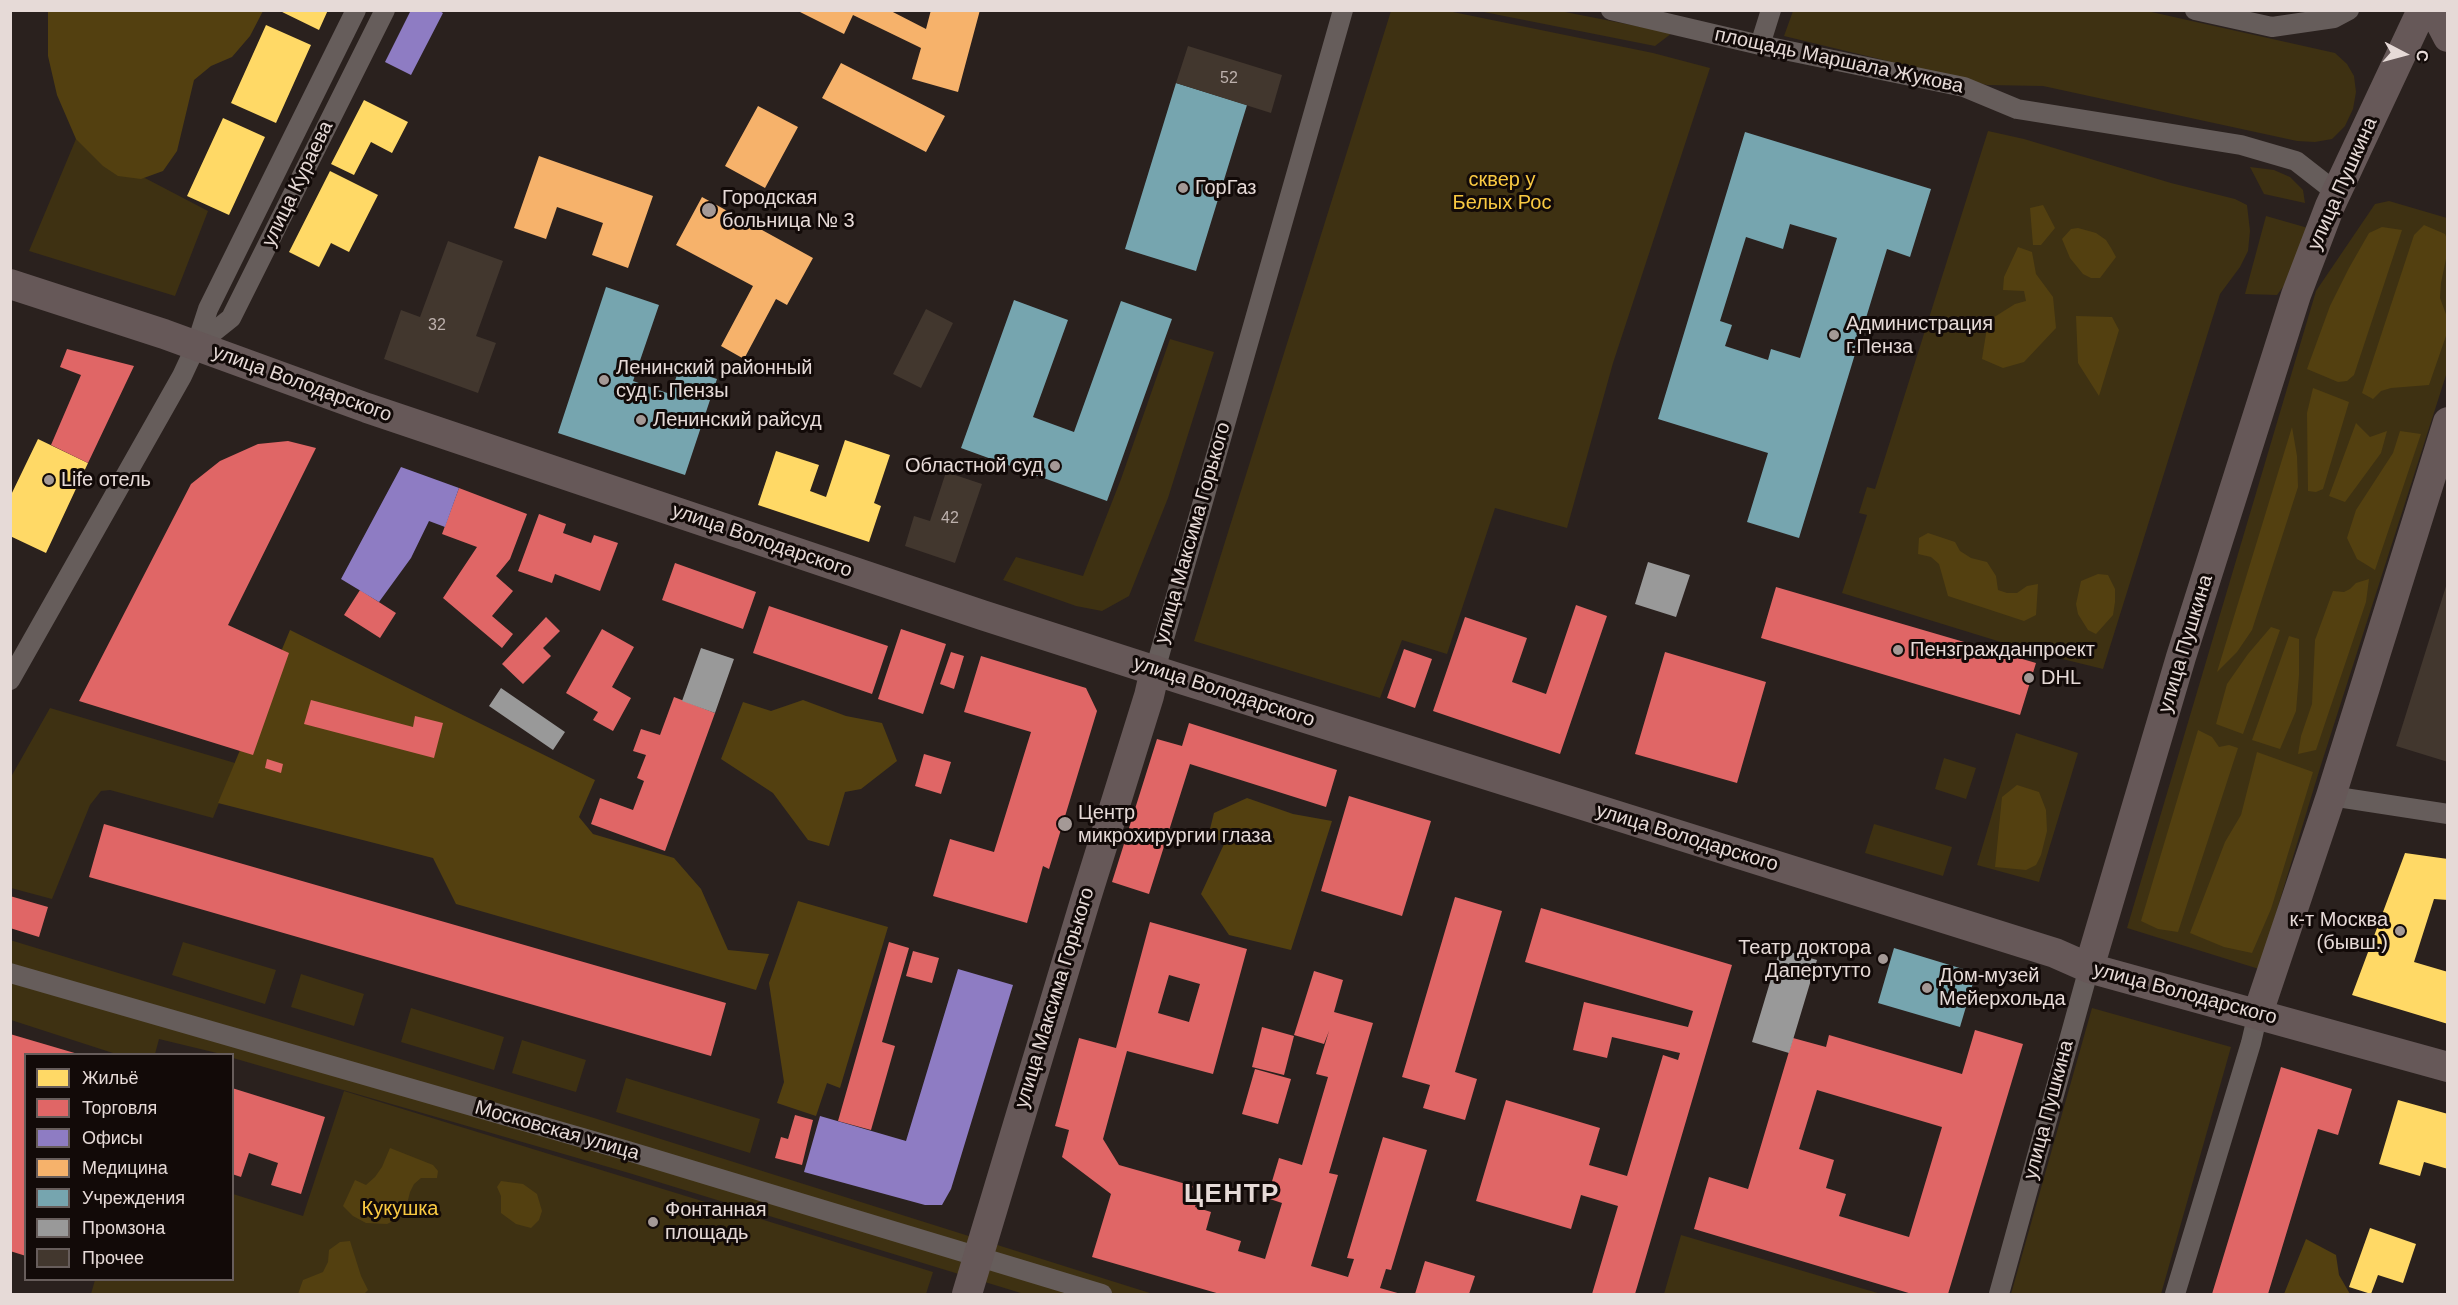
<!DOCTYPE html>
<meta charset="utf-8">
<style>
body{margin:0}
#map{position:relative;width:2458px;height:1305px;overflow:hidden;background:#2a211e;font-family:Helvetica,sans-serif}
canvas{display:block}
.frame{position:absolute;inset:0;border:12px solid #e6dad7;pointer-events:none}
.legend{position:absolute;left:24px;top:1053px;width:210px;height:228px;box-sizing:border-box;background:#120a08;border:2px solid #675d5b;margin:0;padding:8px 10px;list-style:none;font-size:18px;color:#e6dad7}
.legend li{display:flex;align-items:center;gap:12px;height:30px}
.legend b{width:30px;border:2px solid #675d5b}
.north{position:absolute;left:2374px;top:24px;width:60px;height:60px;-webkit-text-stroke:4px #120a08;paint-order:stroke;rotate:96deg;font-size:16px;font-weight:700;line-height:24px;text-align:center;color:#e6dad7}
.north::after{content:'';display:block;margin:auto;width:21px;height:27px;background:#e6dad7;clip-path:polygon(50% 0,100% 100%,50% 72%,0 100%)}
</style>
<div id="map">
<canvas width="2458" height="1305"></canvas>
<div class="frame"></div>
<ul class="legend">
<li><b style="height:16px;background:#ffd966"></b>Жильё</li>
<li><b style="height:16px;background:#e06666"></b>Торговля</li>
<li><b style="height:16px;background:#8e7cc3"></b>Офисы</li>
<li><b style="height:16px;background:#f6b26b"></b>Медицина</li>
<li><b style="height:16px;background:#76a5af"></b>Учреждения</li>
<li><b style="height:16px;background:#999"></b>Промзона</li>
<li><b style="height:16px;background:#42372e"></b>Прочее</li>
</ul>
<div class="north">С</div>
</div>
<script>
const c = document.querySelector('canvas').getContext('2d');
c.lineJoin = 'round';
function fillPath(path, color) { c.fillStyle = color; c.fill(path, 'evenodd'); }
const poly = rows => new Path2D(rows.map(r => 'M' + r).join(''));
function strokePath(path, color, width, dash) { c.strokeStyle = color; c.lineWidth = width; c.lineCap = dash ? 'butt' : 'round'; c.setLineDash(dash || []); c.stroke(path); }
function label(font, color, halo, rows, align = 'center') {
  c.font = font + ' Helvetica,sans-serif'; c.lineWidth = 6; c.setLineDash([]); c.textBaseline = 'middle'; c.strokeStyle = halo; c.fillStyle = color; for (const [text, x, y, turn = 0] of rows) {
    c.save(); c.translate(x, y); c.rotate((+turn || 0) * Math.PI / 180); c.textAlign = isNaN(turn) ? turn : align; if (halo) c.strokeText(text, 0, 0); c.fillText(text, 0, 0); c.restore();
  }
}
const green = poly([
 [1391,11,1448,11,1653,53,1710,68,1613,363,1567,528,1495,508,1447,654,1402,640,1380,698,1194,641],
 [1479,11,1560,11,1672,33,1655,46],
 [1793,11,2147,11,2335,53,2347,64,2354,76,2356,92,2353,109,2345,126,2332,139,2315,142,2297,141,2043,86,1987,85,1784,36],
 [1988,131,2024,139,2171,183,2235,199,2247,205,2250,231,2248,251,2240,267,2220,294,2103,669,2030,651,1842,593,1867,515,1859,513,1867,487,1875,489],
 [80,136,141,176,208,211,175,296,29,251,76,139],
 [2250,167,2274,170,2290,177,2303,190,2305,203,2264,194],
 [2389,201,2447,218,2447,372,2320,768,2259,969,2127,928,2316,291,2375,204],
 [2266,216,2308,228,2298,267,2277,295,2245,294],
 [1170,339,1214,352,1168,498,1129,596,1102,611,1076,606,1003,580,1016,557,1083,576,1121,479],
 [50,708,235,763,213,818,110,790,101,791,90,805,52,899,11,888,11,777],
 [2016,733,2078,753,2039,882,1977,865],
 [1944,758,1976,768,1966,799,1935,789],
 [1874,824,1952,847,1943,876,1865,853],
 [10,940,594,1118,1153,1294,1024,1294,629,1173,233,1058,232,1054,221,1054,159,1039,155,1054,116,1054,11,1020],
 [183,942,276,970,265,1004,172,975],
 [301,974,364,994,354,1026,291,1007],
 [411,1008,504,1037,494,1070,401,1042],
 [2092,1008,2231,1047,2161,1294,2011,1294],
 [522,1040,586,1060,576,1092,512,1073],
 [626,1078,760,1119,750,1153,616,1112],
 [344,1091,933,1272,926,1294,91,1294,95,1280,232,1280,233,1194,303,1216],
 [1681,1235,1881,1294,1664,1294]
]);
const forest = poly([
 [48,11,48,10,263,11,250,36,232,57,211,66,194,80,177,151,163,171,141,179,118,176,103,166,76,139,57,95,48,56],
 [2043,205,2055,228,2041,245,2033,245,2030,208],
 [2424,225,2445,234,2447,239,2447,254,2441,283,2440,298,2447,317,2447,333,2429,385,2391,388,2381,391,2373,399,2362,393,2414,235],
 [2382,227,2402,230,2354,375,2347,381,2338,382,2307,369,2330,306,2349,268,2369,233],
 [2078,228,2096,233,2106,240,2111,248,2116,257,2100,278,2091,278,2083,274,2070,258,2062,239,2071,229],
 [2018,247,2032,252,2036,274,2053,297,2056,328,2024,362,2003,368,1982,359,1988,321,2015,304,2026,301,2024,291,2003,290,2004,277],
 [2076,316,2112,317,2119,330,2099,396,2078,363],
 [2313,388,2349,402,2323,489,2316,492,2308,491,2307,413],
 [2356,423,2370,437,2387,431,2381,453,2345,502,2329,496],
 [2292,427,2297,456,2298,487,2252,630,2237,652,2217,672],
 [2400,431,2421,434,2375,570,2357,559,2347,538,2356,510,2393,453],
 [1928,533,1955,542,1960,551,1971,558,1987,562,1996,576,1998,590,2007,593,2017,593,2027,586,2038,584,2036,615,2024,621,1948,596,1939,564,1931,557,1918,554,1919,538],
 [2098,574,2108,575,2115,589,2115,602,2113,615,2096,634,2088,630,2078,614,2076,604,2081,581],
 [2369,579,2366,602,2316,750,2298,754,2301,736,2312,704,2315,640,2333,591,2344,592,2350,589,2356,583],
 [2271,627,2280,630,2243,734,2216,724,2227,684,2248,654],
 [290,630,595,780,579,817,593,834,674,858,701,889,728,950,769,954,756,990,456,904,433,858,218,803],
 [2289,636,2299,639,2299,675,2296,711,2280,749,2252,740],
 [803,700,846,716,882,723,897,761,861,789,845,792,829,846,808,840,773,793,721,759,743,702,771,711],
 [2198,730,2212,737,2219,747,2229,745,2238,748,2178,932,2158,929,2141,921],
 [2257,752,2313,772,2271,909,2252,953,2224,947,2190,933,2225,842,2241,815],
 [2017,785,2039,792,2046,810,2047,831,2041,855,2036,865,2026,870,1995,867,2002,797],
 [1247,798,1293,814,1332,821,1291,950,1229,935,1201,894,1225,842,1208,837,1214,813],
 [798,901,888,927,840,1088,827,1083,816,1116,777,1103,784,1082,769,983],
 [390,1148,433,1165,438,1171,437,1178,421,1178,414,1184,410,1192,404,1216,387,1224,366,1223,353,1216,343,1206,355,1180,366,1185,375,1177,382,1167],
 [501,1181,523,1184,537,1194,542,1211,539,1220,531,1228,516,1224,501,1213,501,1196,497,1187],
 [2306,1239,2336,1255,2339,1275,2350,1294,2284,1294],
 [350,1241,361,1276,368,1290,364,1294,298,1294,303,1280,323,1272,328,1262,329,1250,340,1242]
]);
const homes = poly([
 [278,10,328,10,319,30],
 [266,25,311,45,276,123,231,103],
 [364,100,408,122,392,153,371,142,354,175,331,164],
 [223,118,265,137,229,215,187,196],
 [330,171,378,195,349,252,331,243,319,267,289,252],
 [38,439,88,463,46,553,10,536,10,497],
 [845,440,890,455,874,503,881,506,869,542,758,505,776,451,819,465,810,491,826,497],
 [2405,853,2448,859,2448,900,2434,899,2414,962,2448,972,2448,1024,2352,995],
 [2398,1100,2448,1114,2448,1169,2424,1162,2420,1176,2379,1164],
 [2370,1228,2416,1244,2403,1283,2378,1275,2371,1294,2349,1287]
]);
const shops = poly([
 [67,349,134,366,88,463,51,445,81,375,60,367],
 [288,441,316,448,228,625,289,653,253,755,79,701,191,484,220,461,258,444],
 [459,488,527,514,510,559,496,576,513,591,492,616,513,634,502,648,443,598,477,547,442,534],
 [539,514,566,524,563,533,591,543,594,535,618,543,600,591,555,574,552,583,518,571],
 [675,563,756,592,743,629,662,600],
 [1776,587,2036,663,2020,715,1761,638],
 [360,590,396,613,380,638,344,615],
 [1576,605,1607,616,1560,754,1433,711,1465,617,1527,638,1512,682,1546,694],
 [769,606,888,646,872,694,753,653],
 [546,617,560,631,543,648,551,656,523,684,502,664],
 [602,629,634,647,612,687,631,698,613,731,593,720,598,712,566,693],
 [901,629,946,644,923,714,878,699],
 [1404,649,1432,659,1415,708,1387,698],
 [951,652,964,656,954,689,940,684],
 [1665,652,1766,682,1737,783,1635,754],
 [981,656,1086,688,1097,711,1049,869,1043,866,1027,923,933,896,950,839,994,852,1031,732,964,712],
 [674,697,715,713,665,851,591,824,600,798,633,810,644,781,637,778,646,755,633,751,641,729,660,735],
 [311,700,413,727,415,716,443,723,434,758,304,724],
 [1189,723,1337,770,1326,807,1190,764,1149,894,1112,882,1157,739,1182,746],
 [924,754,951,762,941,794,915,786],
 [267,759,283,764,281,773,265,768],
 [1349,796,1431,821,1402,916,1321,891],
 [104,824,726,1003,711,1056,89,877],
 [10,896,48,907,39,937,10,928],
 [1455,897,1502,911,1455,1072,1477,1079,1465,1120,1423,1108,1430,1085,1402,1077],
 [1541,908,1732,965,1635,1294,1592,1294,1618,1206,1581,1195,1571,1229,1476,1201,1506,1100,1600,1128,1589,1165,1627,1176,1663,1055,1678,1060,1680,1053,1612,1037,1607,1058,1573,1050,1584,1002,1688,1027,1693,1011,1525,962],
 [1150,922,1247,949,1213,1074,1127,1051,1103,1139,1119,1165,1193,1186,1189,1198,1197,1200,1195,1207,1211,1212,1206,1230,1241,1241,1238,1251,1265,1259,1282,1203,1267,1198,1279,1158,1302,1165,1328,1077,1316,1074,1329,1031,1324,1044,1294,1035,1314,971,1343,980,1334,1012,1373,1023,1329,1173,1338,1175,1311,1266,1348,1277,1354,1259,1347,1258,1383,1137,1427,1150,1391,1270,1386,1269,1380,1288,1401,1294,1220,1294,1092,1257,1111,1194,1062,1157,1069,1130,1055,1126,1079,1038,1116,1048],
 [1169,975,1200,984,1189,1022,1158,1013],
 [889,942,909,948,882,1042,895,1046,871,1130,838,1121],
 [913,951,939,958,932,983,906,976],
 [1262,1027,1294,1036,1284,1075,1252,1067],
 [1975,1030,2023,1044,1948,1294,1912,1294,1694,1229,1709,1177,1748,1189,1793,1038,1826,1047,1829,1035,1962,1074],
 [1817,1090,1942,1127,1909,1237,1839,1216,1846,1194,1826,1188,1834,1160,1799,1149],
 [10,1034,78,1054,26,1054,26,1256,10,1251],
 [2281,1067,2352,1089,2338,1135,2318,1129,2268,1294,2212,1294],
 [1255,1069,1291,1079,1278,1124,1242,1114],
 [232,1088,325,1117,301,1194,271,1185,278,1163,249,1153,241,1177,232,1174],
 [795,1115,813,1120,802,1165,775,1158,781,1137,788,1139],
 [1425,1261,1475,1276,1469,1294,1415,1294]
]);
const offices = poly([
 [411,10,438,10,443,13,411,75,385,62],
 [401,467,459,488,445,527,429,521,411,558,379,602,341,579],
 [958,969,1013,985,951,1189,942,1205,925,1205,804,1172,820,1116,906,1141]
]);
const health = poly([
 [796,10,889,10,926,29,931,10,980,10,958,92,912,79,921,48,917,46,853,15,844,34],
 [841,63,945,116,926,152,822,98],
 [758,106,798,127,765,188,725,166],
 [539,156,653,196,628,268,592,255,603,223,557,207,546,239,514,228],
 [702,197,813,258,787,305,776,299,744,359,721,346,753,286,676,245]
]);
const public = poly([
 [1176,83,1247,105,1196,271,1125,249],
 [1745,132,1931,189,1910,257,1887,249,1799,538,1747,522,1768,453,1658,419],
 [1790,224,1837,238,1800,358,1771,349,1768,360,1725,346,1732,325,1720,321,1746,237,1783,249],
 [606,287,659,305,633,381,670,394,680,367,717,379,685,475,558,433],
 [1014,300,1068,320,1033,417,1074,432,1121,301,1172,319,1107,501,961,448],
 [1894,948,1976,973,1960,1027,1878,1003]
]);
const industry = poly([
 [1648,562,1690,575,1676,617,1635,604],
 [701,648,734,659,715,713,682,701],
 [501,688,565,732,553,750,489,706],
 [1780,949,1817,960,1789,1053,1752,1042]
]);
const building = poly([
 [1188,46,1282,75,1271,113,1176,83],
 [448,241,503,261,476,336,496,343,478,393,384,359,401,310,420,317],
 [926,309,953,323,921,388,893,374],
 [946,472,982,484,955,563,905,546,914,516,930,521],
 [2447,583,2448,583,2448,762,2396,746]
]);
const street = poly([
 [1611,10,1760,45,1964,87,2017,109,2241,145,2296,161,2337,193],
 [2195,10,2272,27,2334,18,2349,10],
 [1760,45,1771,10],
 [196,346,231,318,385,10],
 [1155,670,1343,10],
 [10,680,182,376,196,346,208,309,356,10],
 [2331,796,2448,814],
 [10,973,628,1151,1102,1294],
 [1999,1294,2089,968],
 [2175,1294,2251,1043,2258,1013]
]);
const primary = poly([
 [2434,10,2448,37],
 [10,284,164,334,367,408,982,615,1184,680,2055,953,2089,968,2448,1067],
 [2089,968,2181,657,2296,295,2330,206,2422,10],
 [2258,1013,2331,796,2448,422],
 [967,1294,1086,898,1149,696,1155,670]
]);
const markers = [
 [1183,188,6,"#a49996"],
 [709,210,8,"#a49996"],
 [1834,335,6,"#a49996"],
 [604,380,6,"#a49996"],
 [641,420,6,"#a49996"],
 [1055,466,6,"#a49996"],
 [49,480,6,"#a49996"],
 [1898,650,6,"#a49996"],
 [2029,678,6,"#a49996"],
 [1065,824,8,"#a49996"],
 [2400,931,6,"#a49996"],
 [1883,959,6,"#a49996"],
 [1927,988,6,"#a49996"],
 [653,1222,6,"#a49996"]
];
const numberNames = [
 ["52",1229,79],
 ["32",437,326],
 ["42",950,519]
];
const streetNames = [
 ["площадь Маршала Жукова",1839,61,12],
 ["улица Кураева",298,184,-64],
 ["улица Пушкина",2343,184,-66],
 ["улица Володарского",302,384,20],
 ["улица Максима Горького",1193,533,-74],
 ["улица Володарского",762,541,19],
 ["улица Пушкина",2186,644,-73],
 ["улица Володарского",1224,692,18],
 ["улица Володарского",1687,838,17],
 ["улица Володарского",2185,994,15],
 ["улица Максима Горького",1055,998,-73],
 ["улица Пушкина",2049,1110,-75],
 ["Московская улица",557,1131,16]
];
const parkNames = [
 ["сквер у",1502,180],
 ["Белых Рос",1502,203],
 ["Кукушка",400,1209]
];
const poiNames = [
 ["ГорГаз",1195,188],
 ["Городская",722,198],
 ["больница № 3",722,221],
 ["Администрация",1846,324],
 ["г.Пенза",1846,347],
 ["Ленинский районный",616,368],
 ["суд г. Пензы",616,391],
 ["Ленинский райсуд",653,420],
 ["Областной суд",1043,466,"right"],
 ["Life отель",61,480],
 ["Пензгражданпроект",1910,650],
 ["DHL",2041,678],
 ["Центр",1078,813],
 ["микрохирургии глаза",1078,836],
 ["к-т Москва",2388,920,"right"],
 ["(бывш.)",2388,943,"right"],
 ["Театр доктора",1871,948,"right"],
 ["Дапертутто",1871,971,"right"],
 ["Дом-музей",1939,976],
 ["Мейерхольда",1939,999],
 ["Фонтанная",665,1210],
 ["площадь",665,1233]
];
const districtNames = [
 ["ЦЕНТР",1232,1195]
];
fillPath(green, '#3e3112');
fillPath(forest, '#534010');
fillPath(homes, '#ffd966');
fillPath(shops, '#e06666');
fillPath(offices, '#8e7cc3');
fillPath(health, '#f6b26b');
fillPath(public, '#76a5af');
fillPath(industry, '#999');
fillPath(building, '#42372e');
strokePath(street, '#665d5b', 20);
strokePath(primary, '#665858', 30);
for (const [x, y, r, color] of markers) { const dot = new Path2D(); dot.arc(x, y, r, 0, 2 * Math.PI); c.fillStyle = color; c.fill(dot); strokePath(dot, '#120a08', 2); }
label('16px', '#bdb1ad', null, numberNames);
label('20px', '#e6dad7', '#120a08', streetNames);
label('20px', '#f9c942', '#120a08', parkNames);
label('20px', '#e6dad7', '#120a08', poiNames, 'left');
c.letterSpacing = '1.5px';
label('bold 26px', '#e6dad7', '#120a08', districtNames);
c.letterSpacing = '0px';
</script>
